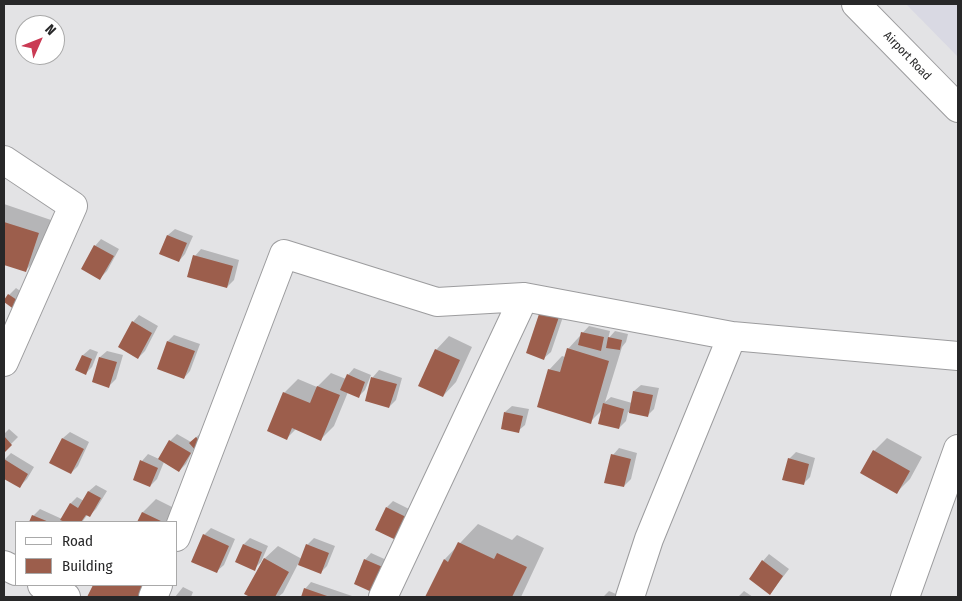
<!DOCTYPE html>
<style>
body{margin:0}
#map{position:relative;width:962px;height:601px;overflow:hidden;background:#e3e3e5;font-family:"Fira Sans Condensed",sans-serif}
canvas{display:block}
.frame{position:absolute;inset:0;border:5px solid #282829;pointer-events:none}
.legend{position:absolute;left:15px;top:521px;width:162px;height:65px;box-sizing:border-box;background:#fff;border:1px solid #a9a9a9;margin:0;padding:6px 9px;list-style:none;font-size:15px;color:#282829}
.legend li{display:flex;align-items:center;gap:10px;height:25px}
.legend b{width:25px;border:1px solid #a9a9a9}
.north{position:absolute;left:15px;top:15px;width:50px;height:50px;box-sizing:border-box;background:#fff;border:1px solid #a9a9a9;border-radius:50%;rotate:46deg;font-size:14px;font-weight:700;line-height:20px;text-align:center;color:#282829}
.north::after{content:'';display:block;margin:auto;width:18px;height:22px;background:#ca3a54;clip-path:polygon(50% 0,100% 100%,50% 72%,0 100%)}
</style>
<div id="map">
<canvas width="962" height="601"></canvas>
<div class="frame"></div>
<ul class="legend">
<li><b style="height:6px;background:#fff"></b>Road</li>
<li><b style="height:14px;background:#9c5e4c"></b>Building</li>
</ul>
<div class="north">N</div>
</div>
<script>
const c = document.querySelector('canvas').getContext('2d');
c.lineJoin = 'round';
function fillPath(path, color) { c.fillStyle = color; c.fill(path, 'evenodd'); }
const poly = rows => new Path2D(rows.map(r => 'M' + r).join(''));
function strokePath(path, color, width, dash) { c.strokeStyle = color; c.lineWidth = width; c.lineCap = dash ? 'butt' : 'round'; c.setLineDash(dash || []); c.stroke(path); }
function label(font, color, halo, rows, align = 'center') {
  c.font = font + ' "Fira Sans Condensed",sans-serif'; c.lineWidth = 5; c.setLineDash([]); c.textBaseline = 'middle'; c.strokeStyle = halo; c.fillStyle = color; for (const [text, x, y, turn = 0] of rows) {
    c.save(); c.translate(x, y); c.rotate((+turn || 0) * Math.PI / 180); c.textAlign = isNaN(turn) ? turn : align; if (halo) c.strokeText(text, 0, 0); c.fillText(text, 0, 0); c.restore();
  }
}
const built = poly([
 [906,4,958,4,958,57]
]);
const shadow = poly([
 [4,204,51,220,39,257,26,270,4,263],
 [175,229,193,236,185,254,179,261,161,253,168,235],
 [101,239,119,249,107,271,100,278,95,246],
 [201,249,239,260,234,280,227,287,195,256],
 [16,288,26,295,15,308,9,295],
 [547,305,565,311,551,352,544,358],
 [139,315,158,326,145,351,138,358,133,322],
 [589,326,610,331,608,339,615,331,628,334,626,342,622,347,605,402,611,397,632,403,634,391,641,385,659,388,654,409,647,416,628,412,626,421,619,428,602,410,590,422,549,370,562,356,565,357,568,349],
 [174,335,200,344,190,371,184,378,168,341],
 [449,336,472,347,456,382,443,396,436,350],
 [90,349,98,352,92,367,86,373,83,355],
 [107,351,123,355,116,379,109,386,100,357],
 [354,368,371,375,365,390,359,396,348,392,334,426,321,439,296,429,287,438,284,393,298,379,317,387,331,373,346,379,348,375],
 [379,370,402,378,396,400,389,407,366,400,373,377],
 [512,406,529,409,525,425,518,431,505,412],
 [9,429,18,437,4,451,4,434],
 [203,431,186,464,179,471,164,462,157,479,150,486,142,461,148,454,159,459,170,441,177,434,191,442],
 [70,432,89,442,78,466,71,473,63,438],
 [887,438,922,457,910,479,897,492,874,451],
 [619,448,637,453,631,479,624,486,613,455],
 [796,452,815,458,810,477,803,484,789,459],
 [11,453,34,467,27,479,20,486,4,477,4,460],
 [96,485,107,491,96,509,90,515,88,514,82,522,67,522,63,520,62,522,31,522,33,516,40,509,62,519,70,504,77,497,84,501,89,491],
 [156,499,174,508,167,522,138,522,143,512],
 [393,501,413,511,403,532,387,507],
 [478,524,512,540,517,535,544,548,521,597,426,597,445,559],
 [211,528,235,539,224,565,217,571,204,535],
 [250,538,268,546,261,562,254,569,244,544],
 [314,538,335,546,327,566,320,573,298,564,283,593,278,597,253,597,246,593,263,560,278,546,302,559,307,545],
 [371,553,391,562,381,585,365,560],
 [769,554,789,569,776,586,770,593,763,561],
 [311,582,355,597,302,597,305,589],
 [94,585,156,585,150,597,88,597],
 [183,587,193,592,191,597,175,597],
 [609,591,623,597,603,597],
 [744,591,753,597,738,597]
]);
const building = poly([
 [4,222,39,233,26,272,4,265],
 [167,235,187,243,179,262,159,254],
 [94,245,114,256,100,280,81,269],
 [193,255,233,266,227,288,187,277],
 [8,294,20,302,15,310,4,302,4,300],
 [540,311,559,317,544,360,526,353],
 [132,321,152,333,138,359,118,347],
 [581,332,604,337,601,351,578,345],
 [608,337,622,340,620,350,606,348],
 [167,341,195,351,184,379,157,369],
 [567,348,609,361,591,424,537,407,548,369,560,372],
 [435,349,460,360,443,397,418,386],
 [82,355,92,359,86,375,75,370],
 [99,357,117,362,109,388,92,382],
 [347,374,365,382,359,398,340,390],
 [371,377,397,384,389,408,365,401],
 [317,386,340,395,321,441,292,428,287,440,267,431,283,392,310,403],
 [633,391,653,395,648,417,629,413],
 [603,403,624,409,619,429,598,424],
 [504,412,523,416,519,433,501,429],
 [4,436,12,445,4,453],
 [196,437,204,446,197,452,189,443],
 [62,438,84,449,71,474,49,463],
 [169,440,191,453,179,472,158,459],
 [873,450,910,471,897,494,860,473],
 [611,454,631,459,624,487,604,483],
 [788,458,809,464,804,485,782,480],
 [4,459,28,474,20,488,4,479],
 [140,460,158,468,150,487,133,480],
 [88,491,101,498,90,517,86,515,81,522,65,522,60,520,70,503,78,508],
 [386,507,408,518,396,540,375,530],
 [142,512,163,522,137,522],
 [32,515,49,522,29,522],
 [203,534,229,546,217,573,191,562],
 [458,542,494,559,497,553,527,567,512,597,425,597,444,559,448,562],
 [243,544,262,552,255,571,235,562],
 [306,544,329,553,321,574,298,565],
 [264,558,289,572,275,597,250,597,244,594],
 [364,559,385,568,374,593,354,584],
 [762,560,783,576,770,595,749,579],
 [93,585,145,585,144,597,87,597],
 [304,588,330,597,301,597]
]);
const minor = poly([
 [4,160,73,206,4,362],
 [176,537,284,254,437,302,524,297,732,336,958,356],
 [4,565,16,571],
 [42,585,66,597],
 [153,597,158,585],
 [383,597,524,297],
 [630,597,649,539,732,336],
 [905,597,958,449]
]);
const tertiary = poly([
 [856,4,958,108]
]);
const streetNames = [
 ["Airport Road",907,56,46]
];
fillPath(built, '#d9d9e3');
fillPath(shadow, '#0003');
fillPath(building, '#9c5e4c');
strokePath(minor, '#9c9c9e', 30);
strokePath(tertiary, '#9c9c9e', 30);
strokePath(minor, '#fff', 28);
strokePath(tertiary, '#fff', 28);
label('12px', '#282829', '#fff', streetNames);
</script>
